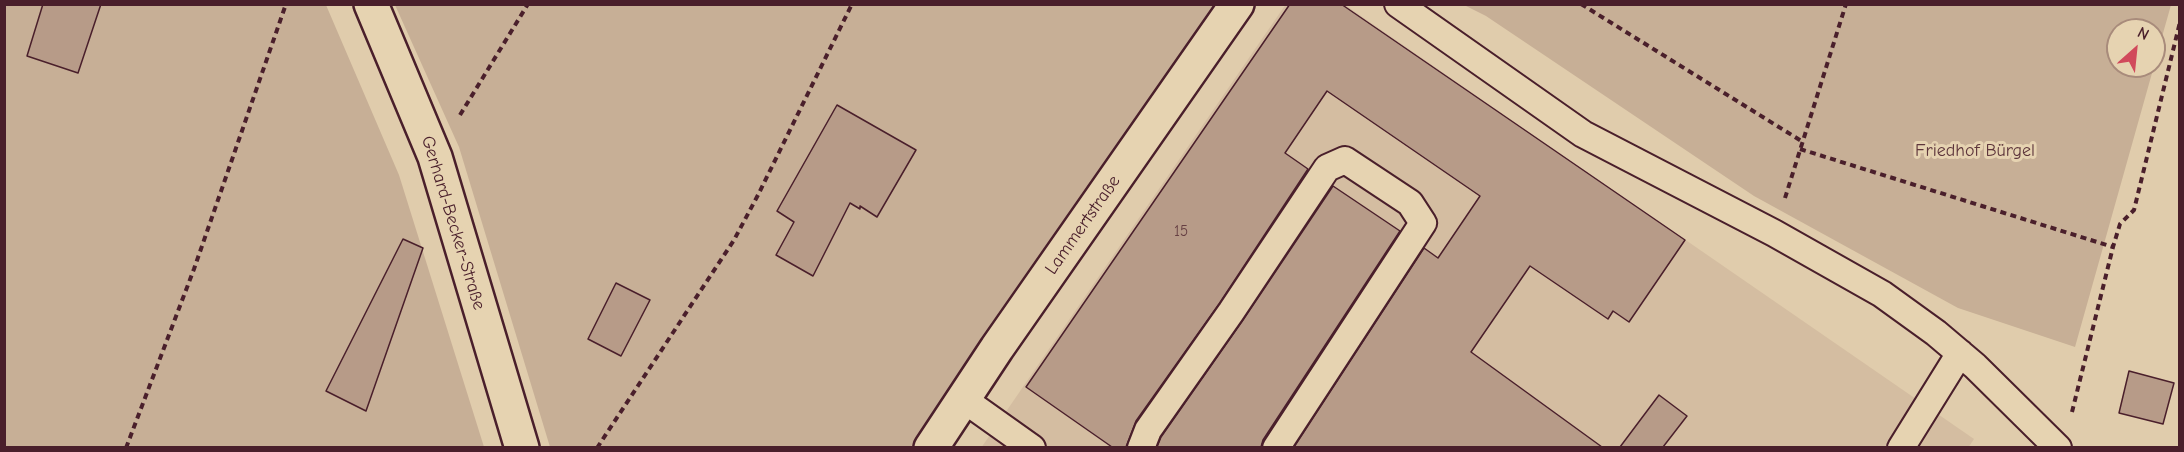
<!DOCTYPE html>
<meta charset="utf-8">
<style>
body{margin:0}
#map{position:relative;width:2184px;height:452px;overflow:hidden;background:#e0ccac;font-family:"Comic Neue",sans-serif}
canvas{display:block}
.frame{position:absolute;inset:0;border:6px solid #4a1f2b;pointer-events:none}
.north{position:absolute;left:2106px;top:18px;width:60px;height:60px;box-sizing:border-box;background:#e6d3b1;border:2px solid #a88b7b;border-radius:50%;rotate:27deg;font-size:16px;font-weight:700;line-height:24px;text-align:center;color:#4a1f2b}
.north::after{content:'';display:block;margin:auto;width:21px;height:27px;background:#d1495b;clip-path:polygon(50% 0,100% 100%,50% 72%,0 100%)}
</style>
<div id="map">
<canvas width="2184" height="452"></canvas>
<div class="frame"></div>
<div class="north">N</div>
</div>
<script>
const c = document.querySelector('canvas').getContext('2d');
c.lineJoin = 'round';
function fillPath(path, color) { c.fillStyle = color; c.fill(path, 'evenodd'); }
const poly = rows => new Path2D(rows.map(r => 'M' + r).join(''));
function strokePath(path, color, width, dash) { c.strokeStyle = color; c.lineWidth = width; c.lineCap = dash ? 'butt' : 'round'; c.setLineDash(dash || []); c.stroke(path); }
function label(font, color, halo, rows, align = 'center') {
  c.font = font + ' "Comic Neue",sans-serif'; c.lineWidth = 6; c.setLineDash([]); c.textBaseline = 'middle'; c.strokeStyle = halo; c.fillStyle = color; for (const [text, x, y, turn = 0] of rows) {
    c.save(); c.translate(x, y); c.rotate((+turn || 0) * Math.PI / 180); c.textAlign = isNaN(turn) ? turn : align; if (halo) c.strokeText(text, 0, 0); c.fillText(text, 0, 0); c.restore();
  }
}
const built = poly([
 [1286,4,1345,5,1974,439,1968,448,981,448]
]);
const green = poly([
 [4,5,326,5,399,175,484,447,5,447],
 [395,5,1218,5,910,448,550,447,459,147],
 [1464,5,2171,5,2154,65,2154,30,2118,30,2118,66,2154,66,2075,347,1958,308,1754,196,1486,16]
]);
const building = poly([
 [43,4,101,4,78,73,27,56,43,4],
 [1290,4,1341,4,1685,240,1629,322,1613,311,1608,319,1530,266,1471,352,1602,447,1294,447,1424,248,1438,258,1480,196,1327,91,1285,153,1308,169,1219,304,1136,421,1126,447,1112,447,1026,387,1290,4],
 [837,105,916,150,877,217,860,206,860,209,850,203,813,276,776,255,794,222,777,211,837,105],
 [1333,186,1400,231,1263,440,1261,447,1157,447,1161,437,1243,320,1333,186],
 [403,239,423,248,366,411,326,391,403,239],
 [616,283,650,300,621,356,588,339,616,283],
 [2129,371,2174,383,2163,424,2119,413,2129,371],
 [1659,395,1687,416,1663,447,1620,447,1659,395]
]);
const path = poly([
 [1581,4,1803,142],
 [460,115,528,4],
 [1800,149,2113,247],
 [1785,198,1846,4],
 [2072,412,2113,247,2120,224,2134,210,2180,22],
 [126,448,194,269,286,4],
 [597,448,734,240,758,195,852,4]
]);
const lane = poly([
 [1398,4,1583,134,1774,233,1882,294,1936,333,1975,366,2058,448],
 [963,399,1032,448],
 [1141,448,1148,430,1231,312,1327,168,1345,160,1410,203,1423,223,1276,448],
 [1901,448,1960,353]
]);
const street = poly([
 [371,4,435,157,522,448],
 [931,448,997,348,1237,4]
]);
const numberNames = [
 ["15",1181,232]
];
const parkNames = [
 ["Friedhof Bürgel",1975,151]
];
const streetNames = [
 ["Gerhard-Becker-Straße",453,223,73],
 ["Lammertstraße",1083,225,-55]
];
fillPath(built, '#d4bda1');
fillPath(green, '#c7af96');
fillPath(building, '#b79b88');
strokePath(building, '#4a1f2b', 1.5);
strokePath(lane, '#4a1f2b', 30);
strokePath(street, '#4a1f2b', 38);
strokePath(path, '#4a1f2b', 4, [6, 4.5]);
strokePath(lane, '#e6d3b1', 26);
strokePath(street, '#e6d3b1', 33);
label('15px', '#653e42', null, numberNames);
label('18px', '#5d353b', '#e6d3b1', parkNames);
label('18px', '#4a1f2b', '#e6d3b1', streetNames);
</script>
